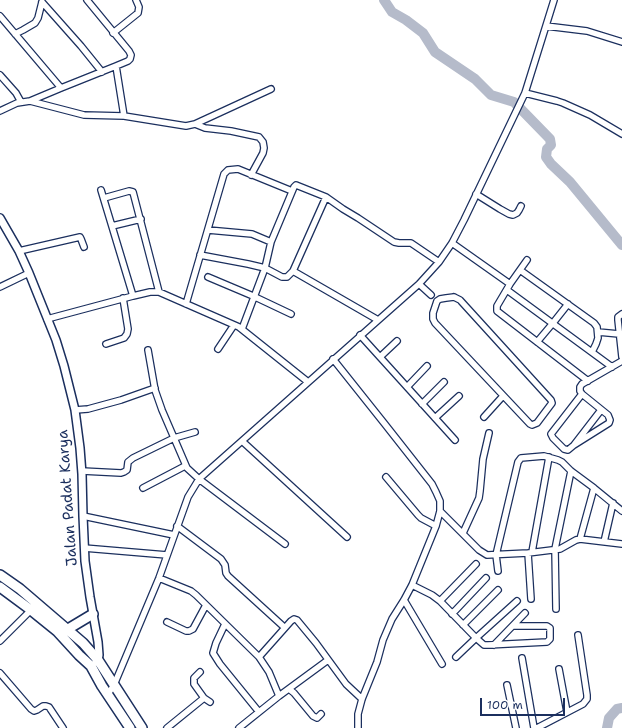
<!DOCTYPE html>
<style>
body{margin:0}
#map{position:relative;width:622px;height:728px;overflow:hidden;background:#fff;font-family:"Shantell Sans",sans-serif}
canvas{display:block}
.scale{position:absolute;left:480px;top:698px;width:85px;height:18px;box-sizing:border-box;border:2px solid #1b2f5e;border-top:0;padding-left:5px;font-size:12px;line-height:14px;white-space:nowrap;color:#1b2f5e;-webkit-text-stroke:3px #fff;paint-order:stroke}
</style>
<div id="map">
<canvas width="622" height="728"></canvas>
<div class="scale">100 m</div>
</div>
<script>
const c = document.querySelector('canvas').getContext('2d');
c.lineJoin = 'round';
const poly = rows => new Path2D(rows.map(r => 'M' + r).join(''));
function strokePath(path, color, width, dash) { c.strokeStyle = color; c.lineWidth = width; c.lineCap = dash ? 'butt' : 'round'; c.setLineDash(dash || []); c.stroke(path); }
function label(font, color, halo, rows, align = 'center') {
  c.font = font + ' "Shantell Sans",sans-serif'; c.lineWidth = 3; c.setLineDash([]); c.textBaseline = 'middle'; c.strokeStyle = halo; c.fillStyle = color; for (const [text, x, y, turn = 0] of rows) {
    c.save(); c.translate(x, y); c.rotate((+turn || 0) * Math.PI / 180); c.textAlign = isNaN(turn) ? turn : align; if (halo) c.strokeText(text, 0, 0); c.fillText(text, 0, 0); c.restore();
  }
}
const river = poly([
 [384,0,392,12,406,20,423,33,435,52,475,79,491,95,514,102,550,139,551,145,547,149,546,157,551,164,570,182,622,245],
 [607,728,609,718,617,709,622,708]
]);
const minor = poly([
 [42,2,81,46,102,72],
 [0,16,61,88],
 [546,26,587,31,622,42],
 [113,33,138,13,139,7,136,0],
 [15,34,23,30,35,23,38,18,42,2],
 [116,66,124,116],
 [0,75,16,93,21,102],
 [525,93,557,101,563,103,590,115,622,134],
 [30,101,84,115,124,116,186,126,195,124,271,89],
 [0,111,17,103,30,101,61,88,116,66,128,61,130,59,131,55,129,51,87,0],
 [195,124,205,128,231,131,259,137,263,142,264,148,263,153,251,175],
 [101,190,133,296],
 [476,194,500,209,509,214,513,215,517,213,519,210,521,206],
 [104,198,129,191,133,192,159,292],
 [112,226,141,219],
 [208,230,252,234,271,242],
 [452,243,510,284],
 [19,251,80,237,81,239,84,247],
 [200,255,248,264,265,268,282,277,287,277,293,271,326,197],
 [527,260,510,284,497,306,497,311,588,381],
 [520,270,594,323,597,327,598,338,596,344,592,352],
 [293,271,378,320],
 [208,277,253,296,291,314],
 [419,284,431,295],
 [0,287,29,273],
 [507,290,612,367],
 [454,297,460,300,551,400,552,403,537,423,532,425,530,424,435,323,433,319,433,313,437,301,440,299,446,298,454,297],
 [186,304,224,174,228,170,238,169,292,191],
 [622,314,618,317,618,320,622,357],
 [47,319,133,296,150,292,159,292,239,327,308,382],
 [242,329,265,268,271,242,294,187,296,185,326,197,343,209,358,218,394,242,399,243,411,243,439,262],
 [598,332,619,334],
 [360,335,455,440],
 [537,342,553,323,568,304],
 [106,344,124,338,127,334,128,329,123,298],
 [218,349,234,325],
 [148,350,155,390,162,410,187,468,199,479,285,544],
 [380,357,397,341],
 [333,359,384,423,432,484,436,492,440,501,440,511,436,526,412,585,404,600,392,619,383,640,377,662,362,699,358,714,358,728],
 [407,387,427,366],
 [582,394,551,434,553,438,564,449,568,450,574,445,601,410],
 [422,404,444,382],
 [75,410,88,409,121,400,155,388],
 [484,417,503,396],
 [435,418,459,396],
 [242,441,347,537],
 [574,445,609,423,610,420,608,415,582,394,580,391,580,387,582,384,622,361],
 [82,471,121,473,124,472,127,470,128,462,133,458,174,438,195,432],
 [386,477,418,515,421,518,436,526],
 [143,488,185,466],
 [594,488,622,511],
 [440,511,479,550,487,555,528,553,560,549,576,540,580,539,622,544],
 [83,516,174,535],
 [177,526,221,559,225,565,226,573,228,576,284,627],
 [463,533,479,498,480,491,483,459,489,433],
 [604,542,613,503],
 [84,548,167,555],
 [532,552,549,457],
 [528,553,531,599],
 [498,571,496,555,518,462,521,458,544,456,558,460,562,462,571,471,594,488,580,539],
 [159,578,191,591,196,595,259,657,269,672,279,696],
 [412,585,432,595,440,601,476,638,484,645,488,645,547,642,550,639,550,628,547,626,513,626],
 [404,600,442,664],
 [440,601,476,564],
 [556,609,555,549,571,471],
 [452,614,486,578],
 [167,622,186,631,189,631,193,629,206,605],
 [225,624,216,643,213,653,220,664,259,712],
 [463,625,498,590],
 [0,641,31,610],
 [494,645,525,613],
 [259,657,291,621,294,619,297,620,316,643,346,684,362,699],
 [456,657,476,638,517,601],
 [522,658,534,728],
 [559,669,567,712],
 [200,672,194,678,194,684,204,698,210,702],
 [0,673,31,709,34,711,37,710,43,706,46,706,49,707,63,728],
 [507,685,516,728],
 [289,689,294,693,313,716,317,718,321,714],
 [108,694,114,685,159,578,188,497,199,479,419,284,439,262,452,243,464,220,525,93,554,0],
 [167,728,204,698],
 [239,728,279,696,328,660],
 [537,728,583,704,587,699,587,695,578,635]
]);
const tertiary = poly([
 [0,218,19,251,29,273,56,340,64,366,75,410,80,448,82,474,83,516,85,561,90,597,98,642,99,655,98,660,96,662]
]);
const primary = poly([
 [0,575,20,589,83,643,98,660,142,728],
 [0,587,31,610,57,631,79,655,91,666,102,686,130,728],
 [63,632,93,614]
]);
const streetNames = [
 ["Jalan Padat Karya",68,498,-94]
];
strokePath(river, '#b5bbca', 10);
strokePath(minor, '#1b2f5e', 8);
strokePath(tertiary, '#1b2f5e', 10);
strokePath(primary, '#1b2f5e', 12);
strokePath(minor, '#fff', 5.5);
strokePath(tertiary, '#fff', 7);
strokePath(primary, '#fff', 9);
label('15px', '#1b2f5e', '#fff', streetNames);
</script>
